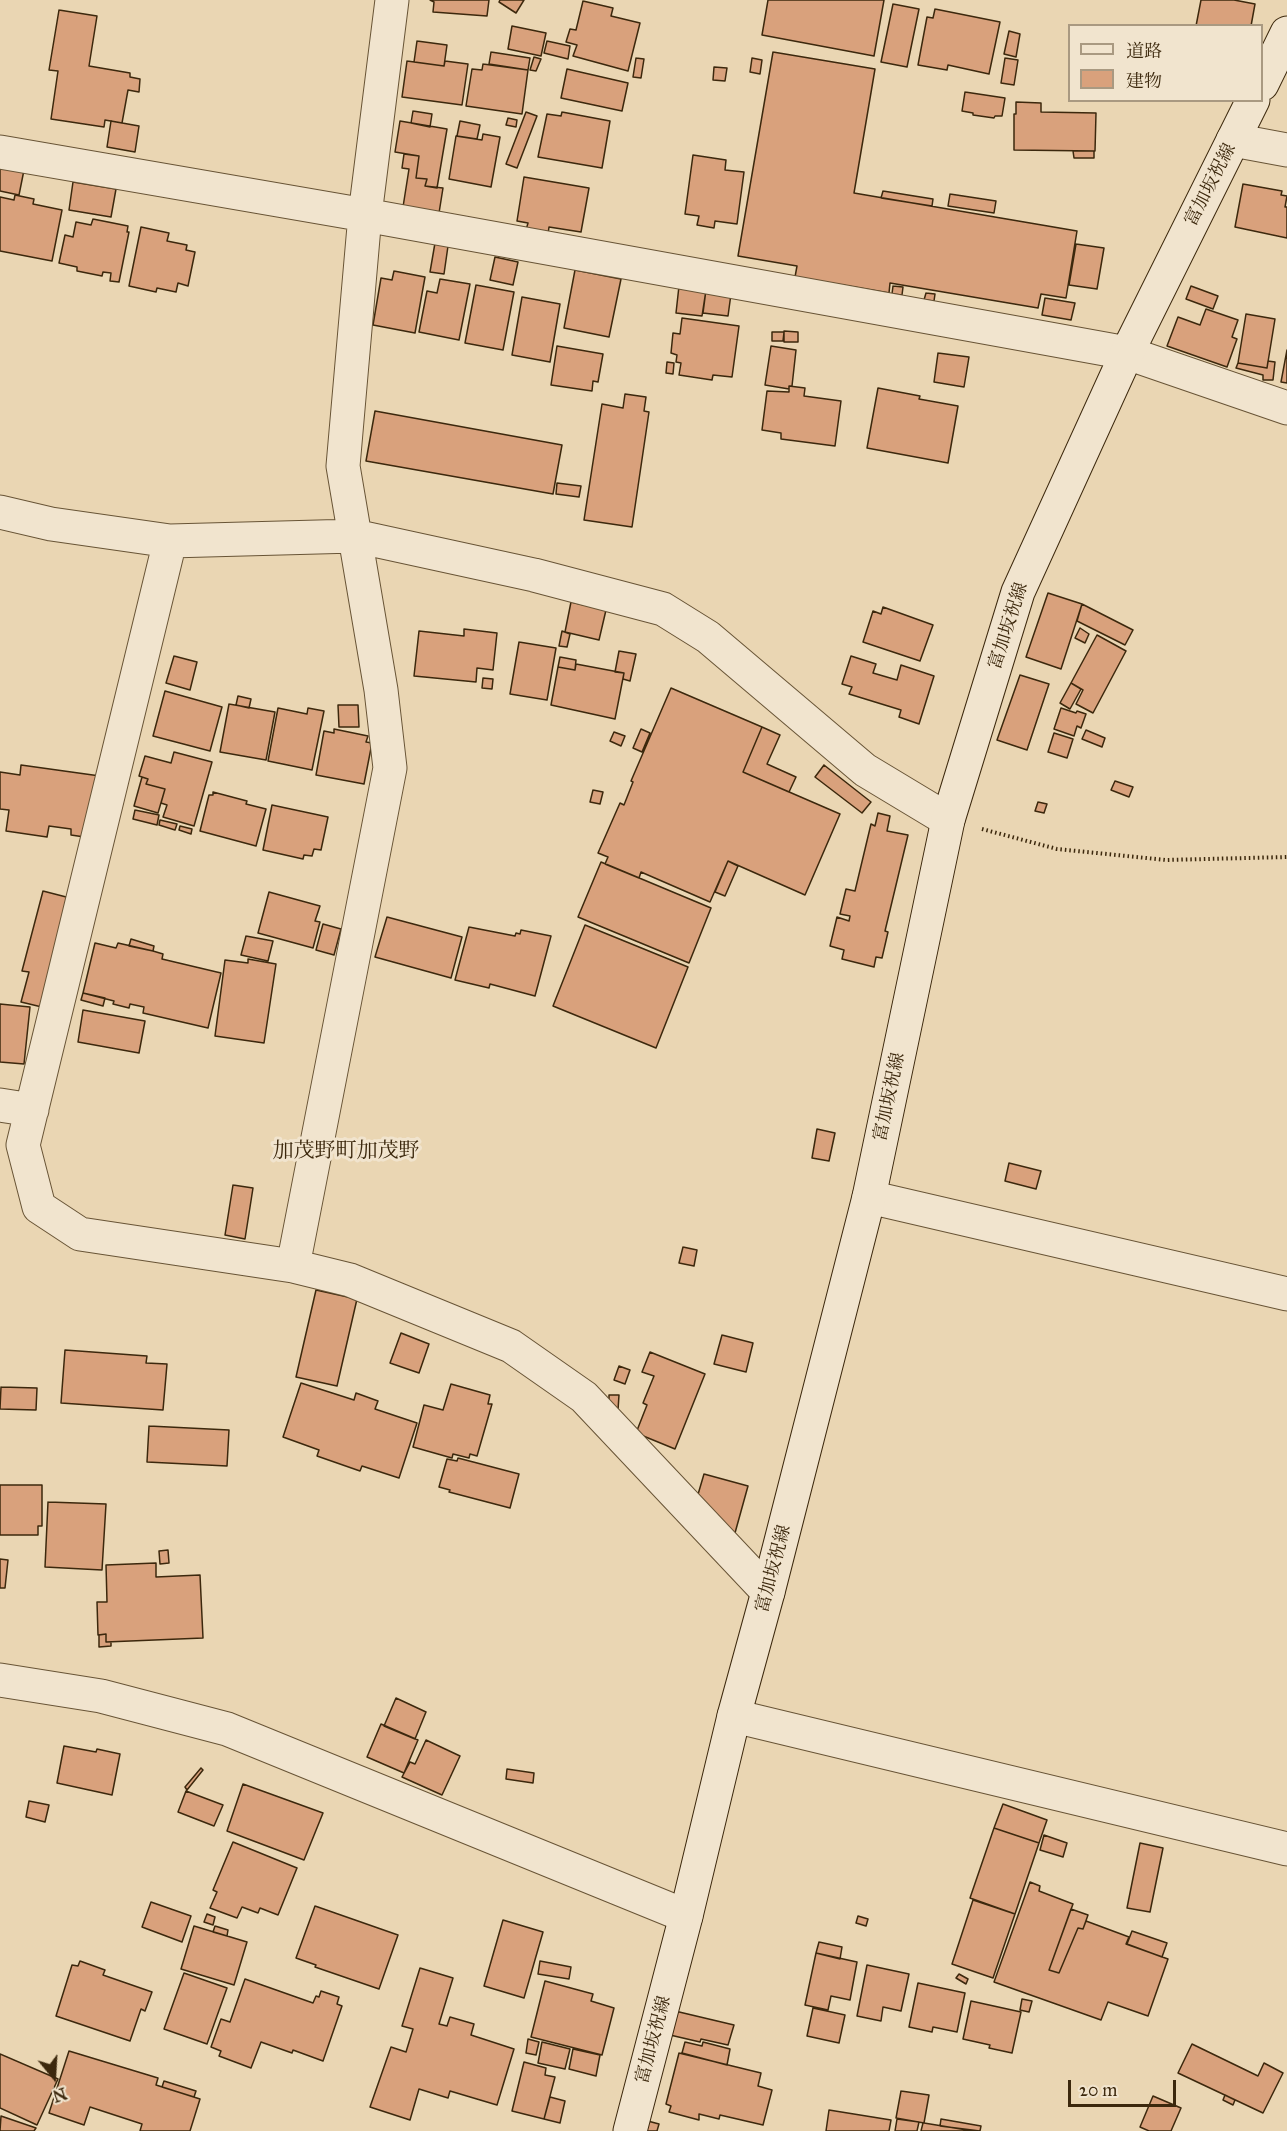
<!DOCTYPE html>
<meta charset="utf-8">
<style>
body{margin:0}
#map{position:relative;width:1287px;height:2131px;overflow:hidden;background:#ead6b3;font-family:"IM FELL Great Primer","Noto Serif JP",serif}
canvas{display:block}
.legend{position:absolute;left:1068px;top:24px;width:195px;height:78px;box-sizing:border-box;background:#f1e4ce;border:2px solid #a99981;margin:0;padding:8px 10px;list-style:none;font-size:18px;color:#3c280d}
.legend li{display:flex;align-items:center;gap:12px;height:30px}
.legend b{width:30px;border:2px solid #a99981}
.north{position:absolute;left:24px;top:2047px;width:60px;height:60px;-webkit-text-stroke:4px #f1e4ce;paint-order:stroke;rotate:162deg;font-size:16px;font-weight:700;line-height:24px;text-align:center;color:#3c280d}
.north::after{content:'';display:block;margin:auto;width:21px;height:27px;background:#3c280d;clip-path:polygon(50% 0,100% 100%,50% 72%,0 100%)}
.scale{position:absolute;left:1068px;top:2080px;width:108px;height:27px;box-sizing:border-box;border:3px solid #3c280d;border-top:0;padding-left:8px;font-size:18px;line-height:21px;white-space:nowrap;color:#3c280d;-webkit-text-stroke:4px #f1e4ce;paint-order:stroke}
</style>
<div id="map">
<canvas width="1287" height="2131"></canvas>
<ul class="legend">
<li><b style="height:8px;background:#f1e4ce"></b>道路</li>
<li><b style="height:16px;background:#d9a17c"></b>建物</li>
</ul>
<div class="north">N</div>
<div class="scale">20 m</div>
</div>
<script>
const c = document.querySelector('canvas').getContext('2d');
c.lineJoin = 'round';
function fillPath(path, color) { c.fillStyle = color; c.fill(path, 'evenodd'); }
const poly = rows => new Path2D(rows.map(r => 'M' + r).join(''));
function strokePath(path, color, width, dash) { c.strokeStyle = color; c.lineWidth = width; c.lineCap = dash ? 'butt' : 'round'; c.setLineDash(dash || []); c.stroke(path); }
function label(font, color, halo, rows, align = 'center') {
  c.font = font + ' "IM FELL Great Primer","Noto Serif JP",serif'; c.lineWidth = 6; c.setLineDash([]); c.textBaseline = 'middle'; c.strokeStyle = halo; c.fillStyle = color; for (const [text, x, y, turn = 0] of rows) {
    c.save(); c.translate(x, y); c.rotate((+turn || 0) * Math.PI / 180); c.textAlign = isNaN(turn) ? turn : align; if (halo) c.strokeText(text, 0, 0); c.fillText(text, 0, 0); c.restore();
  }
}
const building = poly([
 [430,0,489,0,487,16,433,12,434,2,430,0],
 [500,0,524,0,516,13,499,2,500,0],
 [768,0,884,0,874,56,762,35,768,0],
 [1201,0,1234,0,1255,4,1251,26,1196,26,1201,0],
 [583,1,613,8,611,16,640,23,628,71,573,56,577,45,566,42,570,29,576,30,583,1],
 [893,4,919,9,907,67,881,62,893,4],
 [935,9,1000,22,989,74,948,65,947,70,918,65,927,17,933,18,935,9],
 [59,10,97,16,89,66,130,73,130,77,140,79,139,92,128,90,122,123,105,120,104,127,51,119,58,71,49,70,59,10],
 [512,26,546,33,541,56,508,49,512,26],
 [1009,31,1020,34,1016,57,1004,54,1009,31],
 [417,41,447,45,444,66,414,62,417,41],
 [547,41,570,46,568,59,544,53,547,41],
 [491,52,530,58,528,70,489,64,491,52],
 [773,52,875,69,854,193,1077,231,1066,298,1041,294,1038,308,890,283,889,293,795,277,797,266,738,256,773,52],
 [534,57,541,59,536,71,530,70,534,57],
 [636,58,644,59,641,78,633,77,636,58],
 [752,58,762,60,760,74,750,72,752,58],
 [1005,58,1018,60,1014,85,1001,83,1005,58],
 [407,61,444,66,445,61,468,64,462,105,402,97,407,61],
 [483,64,528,70,522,114,466,106,472,69,482,70,483,64],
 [714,67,727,68,725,81,713,80,714,67],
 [567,69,628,83,622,111,561,98,567,69],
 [965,92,1005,98,1002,116,995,116,994,118,973,115,973,113,962,111,965,92],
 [1016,102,1041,103,1041,112,1096,113,1095,151,1014,150,1014,114,1016,114,1016,102],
 [413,111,432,114,430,127,411,123,413,111],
 [526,112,537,116,517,168,506,164,526,112],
 [562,112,610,121,602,168,538,157,547,114,561,116,562,112],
 [508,118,517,120,516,127,506,125,508,118],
 [111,121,139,126,135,152,107,147,111,121],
 [400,121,447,129,437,188,425,186,427,179,416,178,419,156,395,152,400,121],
 [460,121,480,125,477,139,457,136,460,121],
 [483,134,500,137,491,187,449,179,456,136,482,140,483,134],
 [1073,151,1094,151,1094,158,1074,158,1073,151],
 [404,154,419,156,416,178,427,179,425,186,443,188,439,213,403,207,409,169,402,168,404,154],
 [693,155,726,160,725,170,744,172,737,224,715,221,714,228,697,225,699,216,685,214,693,155],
 [0,168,24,170,19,195,0,191,0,168],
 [524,177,589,188,581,232,549,227,548,234,526,230,528,223,517,221,524,177],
 [73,182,116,189,111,217,69,210,73,182],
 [1243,184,1282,191,1281,195,1287,196,1285,207,1287,207,1287,238,1235,227,1243,184],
 [883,191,933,199,932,206,881,198,883,191],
 [950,194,996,201,994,213,948,206,950,194],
 [15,195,34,199,33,204,62,210,52,261,0,251,0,197,14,200,15,195],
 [93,219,128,226,127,232,129,232,119,282,110,281,111,273,103,272,102,276,77,271,77,267,59,263,65,235,73,237,76,222,91,225,93,219],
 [141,227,169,233,167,241,187,245,186,250,195,252,188,286,178,283,176,292,157,288,156,292,129,286,141,227],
 [435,243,448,246,444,274,430,272,435,243],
 [1076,244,1104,248,1097,289,1069,285,1076,244],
 [495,257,518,262,513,285,490,280,495,257],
 [575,270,621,279,609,337,564,328,575,270],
 [394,271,425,277,415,333,373,325,381,278,392,280,394,271],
 [440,279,470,284,459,340,419,332,427,291,437,293,440,279],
 [476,285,514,292,503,350,465,343,476,285],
 [679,286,706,290,702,316,676,313,679,286],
 [893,286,903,287,902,295,892,294,893,286],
 [1191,286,1218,296,1213,309,1186,299,1191,286],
 [706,290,731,294,728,316,703,313,706,290],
 [926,293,935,294,934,301,924,300,926,293],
 [522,297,560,304,550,362,512,355,522,297],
 [1045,298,1075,303,1071,320,1042,315,1045,298],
 [1206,309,1238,320,1232,337,1237,339,1227,367,1167,346,1178,317,1200,325,1206,309],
 [1246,314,1275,319,1267,368,1238,363,1246,314],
 [682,318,739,326,732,377,713,375,712,380,679,375,681,363,676,362,677,355,671,353,673,333,680,334,682,318],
 [784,331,798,332,798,342,784,342,784,331],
 [772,332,784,332,783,341,772,341,772,332],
 [557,346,603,354,598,382,593,381,592,391,551,385,557,346],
 [771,346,796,350,792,386,789,386,789,389,765,385,771,346],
 [1287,350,1287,383,1281,382,1287,350],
 [938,353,969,357,964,387,934,382,938,353],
 [1268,361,1275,362,1273,380,1263,380,1263,375,1236,368,1238,363,1267,368,1268,361],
 [667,362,674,363,673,374,666,373,667,362],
 [789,386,805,388,804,396,841,401,835,446,781,439,781,433,762,430,767,391,789,392,789,386],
 [878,388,920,396,919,399,958,406,948,463,867,448,878,388],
 [625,394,646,397,644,411,649,412,632,527,584,520,602,404,623,408,625,394],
 [375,411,562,445,553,494,366,461,375,411],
 [557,483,581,486,579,497,556,494,557,483],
 [1048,593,1082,604,1061,669,1026,657,1048,593],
 [571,602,606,610,599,640,565,632,571,602],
 [1082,604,1133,630,1125,645,1077,621,1082,604],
 [883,607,933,625,920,661,863,642,873,611,881,614,883,607],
 [1080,628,1089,634,1085,643,1075,638,1080,628],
 [464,629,497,633,493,670,477,668,476,682,414,676,419,631,464,636,464,629],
 [562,631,570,634,567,647,559,646,562,631],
 [1097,635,1126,651,1093,713,1076,704,1083,690,1071,683,1097,635],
 [519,642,556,648,547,700,510,694,519,642],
 [619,651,636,654,630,681,623,679,624,673,615,672,619,651],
 [174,656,197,662,190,690,166,683,174,656],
 [851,656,876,664,873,673,897,680,901,665,934,676,919,724,899,717,901,710,849,694,852,687,842,684,851,656],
 [560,657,576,660,575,670,558,667,560,657],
 [576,664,624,673,615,719,551,705,558,667,575,670,576,664],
 [1020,675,1049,684,1027,750,997,740,1020,675],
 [483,678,493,679,492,689,482,688,483,678],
 [1071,683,1081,689,1070,709,1060,703,1071,683],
 [671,688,762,727,743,772,840,814,805,895,728,861,710,902,641,872,639,878,605,864,608,857,598,853,620,803,624,805,633,782,631,781,671,688],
 [165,691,222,707,210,751,153,736,165,691],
 [238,696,251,699,249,708,236,705,238,696],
 [229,704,275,712,266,760,220,752,229,704],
 [338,705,358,705,359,727,339,727,338,705],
 [278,708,307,714,308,708,324,711,312,770,268,761,278,708],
 [1061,708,1076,713,1077,711,1086,714,1081,728,1077,726,1074,736,1054,729,1061,708],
 [762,727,780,735,767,764,796,777,789,792,743,772,762,727],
 [334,729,368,736,366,742,372,743,364,784,316,775,324,731,334,733,334,729],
 [641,729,650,733,642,752,633,748,641,729],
 [1086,730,1105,738,1102,747,1082,739,1086,730],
 [614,732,625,736,621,746,610,741,614,732],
 [1054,733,1073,739,1067,758,1048,752,1054,733],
 [174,752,212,762,194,826,163,817,167,805,161,803,165,789,146,784,148,779,139,776,145,756,171,763,174,752],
 [21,765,100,776,91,838,71,835,71,829,49,826,47,837,6,831,9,810,0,809,0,772,20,775,21,765],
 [824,765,871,802,862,813,815,777,824,765],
 [142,777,148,779,146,784,165,789,158,813,134,806,142,777],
 [1115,781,1133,787,1129,797,1111,790,1115,781],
 [593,790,603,792,600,804,590,802,593,790],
 [213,792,247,801,246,804,266,809,256,846,200,831,209,795,213,795,213,792],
 [1038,802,1047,804,1044,813,1035,811,1038,802],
 [272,805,328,817,321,850,314,849,312,856,304,855,303,859,263,850,272,805],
 [135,810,159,815,157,825,133,819,135,810],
 [878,813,890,816,887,831,908,835,885,931,888,932,882,958,876,957,874,967,842,959,844,950,830,946,837,917,849,921,850,916,840,914,846,889,855,891,871,824,875,826,878,813],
 [160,820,177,824,175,830,159,825,160,820],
 [180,826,192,829,191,834,179,830,180,826],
 [728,861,738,866,725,896,715,892,728,861],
 [601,862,711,908,689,963,578,917,601,862],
 [43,891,74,899,46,1008,21,1002,29,972,22,971,43,891],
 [269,892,320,906,315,921,320,922,313,948,258,933,269,892],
 [387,917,462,937,451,978,375,957,387,917],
 [323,924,341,929,334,955,316,950,323,924],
 [585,925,688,967,656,1048,553,1006,585,925],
 [469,927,515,936,516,933,520,934,521,930,551,936,535,996,490,984,489,988,455,980,469,927],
 [246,936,273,941,268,961,241,955,246,936],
 [131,939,154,946,153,951,129,946,131,939],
 [95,943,116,948,118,943,153,951,163,954,162,959,221,973,208,1028,143,1013,144,1007,130,1004,129,1008,113,1004,114,1001,83,993,95,943],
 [248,959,276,964,264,1043,215,1036,225,960,248,963,248,959],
 [83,993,105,998,103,1006,81,1000,83,993],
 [0,1004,30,1007,24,1064,0,1062,0,1004],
 [83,1010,145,1021,139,1053,78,1042,83,1010],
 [817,1129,835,1133,829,1161,812,1158,817,1129],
 [1009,1163,1041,1171,1036,1189,1005,1181,1009,1163],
 [233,1185,253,1188,245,1239,225,1235,233,1185],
 [683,1247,697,1250,694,1266,679,1263,683,1247],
 [316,1290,357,1299,337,1386,296,1377,316,1290],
 [401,1333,429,1344,419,1373,390,1363,401,1333],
 [722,1335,753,1343,746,1372,714,1364,722,1335],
 [65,1350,147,1356,146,1363,167,1364,163,1410,61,1403,65,1350],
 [650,1352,705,1374,675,1449,636,1433,647,1405,643,1403,654,1376,642,1372,650,1352],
 [619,1366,630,1370,625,1384,614,1380,619,1366],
 [301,1383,354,1400,356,1393,378,1401,375,1409,417,1423,399,1478,362,1466,360,1471,317,1456,319,1450,283,1437,301,1383],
 [451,1384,490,1395,488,1404,492,1404,477,1456,470,1454,469,1458,453,1454,452,1458,413,1447,424,1405,443,1410,451,1384],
 [1,1387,37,1388,36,1410,0,1409,1,1387],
 [609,1395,619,1395,618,1410,609,1409,609,1395],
 [149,1426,229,1430,227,1466,147,1462,149,1426],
 [458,1458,519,1474,510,1508,449,1492,450,1490,439,1487,447,1459,457,1461,458,1458],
 [704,1474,748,1486,730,1551,694,1508,704,1474],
 [0,1485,42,1485,42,1526,38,1526,38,1535,0,1535,0,1485],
 [48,1502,106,1504,102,1570,45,1567,48,1502],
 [168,1550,169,1563,160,1564,159,1551,168,1550],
 [0,1559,8,1560,5,1588,0,1588,0,1559],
 [156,1563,156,1577,200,1575,203,1638,106,1642,106,1634,98,1635,97,1602,107,1602,106,1565,156,1563],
 [106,1634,106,1642,111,1642,111,1646,99,1647,99,1635,106,1634],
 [396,1698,426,1712,415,1739,384,1726,396,1698],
 [381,1724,418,1740,404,1773,367,1757,381,1724],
 [426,1740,460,1756,442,1795,402,1777,410,1762,415,1764,426,1740],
 [64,1746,96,1752,97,1749,120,1754,112,1795,57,1783,64,1746],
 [201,1768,203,1770,187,1790,185,1787,201,1768],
 [507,1769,534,1773,533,1783,506,1779,507,1769],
 [243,1784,323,1813,304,1860,227,1831,243,1784],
 [186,1791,223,1805,214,1826,178,1812,186,1791],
 [29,1801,49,1805,45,1822,26,1817,29,1801],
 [1003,1804,1047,1820,1039,1843,994,1828,1003,1804],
 [994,1828,1039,1843,1015,1914,970,1898,994,1828],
 [1044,1835,1067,1843,1063,1857,1040,1850,1044,1835],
 [233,1842,297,1868,278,1915,260,1908,258,1913,242,1907,237,1918,210,1908,217,1892,213,1890,233,1842],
 [1140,1843,1163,1848,1150,1912,1127,1908,1140,1843],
 [1030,1882,1040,1886,1039,1891,1073,1904,1049,1970,1059,1973,1078,1928,1083,1929,1086,1921,1129,1937,1126,1944,1168,1959,1148,2016,1108,2002,1101,2020,994,1982,1030,1882],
 [973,1900,1015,1914,993,1978,952,1964,973,1900],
 [151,1902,191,1916,182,1942,142,1927,151,1902],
 [315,1906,398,1935,379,1989,315,1967,316,1965,296,1958,315,1906],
 [1071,1909,1088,1915,1083,1929,1078,1928,1059,1973,1049,1970,1071,1909],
 [207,1914,215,1917,213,1925,204,1922,207,1914],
 [858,1916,868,1919,866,1926,856,1923,858,1916],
 [503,1920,543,1932,524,1998,484,1986,503,1920],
 [194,1926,247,1942,234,1985,181,1969,194,1926],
 [215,1926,228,1930,227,1936,213,1932,215,1926],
 [1132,1931,1167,1943,1162,1957,1127,1944,1132,1931],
 [819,1942,842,1947,840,1959,816,1953,819,1942],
 [816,1953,857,1962,850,2000,831,1996,828,2010,805,2005,816,1953],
 [80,1961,105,1970,103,1975,152,1992,145,2011,141,2009,130,2041,56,2016,72,1965,78,1966,80,1961],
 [540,1961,571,1967,569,1979,538,1974,540,1961],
 [867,1965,909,1974,901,2011,883,2007,881,2021,857,2016,867,1965],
 [420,1968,453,1978,439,2024,447,2026,450,2017,474,2024,471,2035,514,2049,497,2105,450,2091,448,2098,419,2089,410,2120,370,2107,391,2047,406,2052,413,2029,402,2026,420,1968],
 [184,1973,227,1988,207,2044,164,2029,184,1973],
 [959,1974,968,1979,966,1984,956,1978,959,1974],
 [245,1979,313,2003,316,1996,319,1997,321,1991,339,1997,337,2004,342,2006,323,2061,293,2050,292,2053,261,2042,251,2068,219,2056,221,2051,211,2047,221,2019,230,2022,245,1979],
 [545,1981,593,1994,591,2001,614,2008,602,2055,531,2037,545,1981],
 [918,1983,965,1993,957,2032,933,2027,932,2032,909,2027,918,1983],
 [1022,1999,1032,2001,1029,2012,1020,2010,1022,1999],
 [971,2001,1021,2012,1012,2053,989,2048,990,2045,963,2039,971,2001],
 [813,2008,845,2015,839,2043,807,2036,813,2008],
 [675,2011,734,2025,728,2045,701,2039,700,2042,670,2035,675,2011],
 [528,2039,539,2042,536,2055,526,2053,528,2039],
 [542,2042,570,2049,565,2069,538,2063,542,2042],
 [685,2042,702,2046,703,2042,730,2049,727,2065,682,2053,685,2042],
 [1192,2044,1258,2076,1264,2063,1283,2073,1263,2113,1178,2073,1192,2044],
 [573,2049,600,2055,596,2076,569,2069,573,2049],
 [69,2051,158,2078,156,2085,200,2099,190,2131,140,2131,142,2124,90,2107,84,2125,49,2113,69,2051],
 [679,2053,761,2073,758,2086,772,2090,763,2125,720,2115,719,2119,699,2114,699,2120,669,2112,671,2106,666,2104,679,2053],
 [0,2054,58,2079,37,2125,0,2108,0,2054],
 [524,2062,546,2068,545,2075,555,2077,544,2119,512,2111,524,2062],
 [164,2081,196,2091,194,2097,162,2087,164,2081],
 [901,2091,929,2095,924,2123,896,2118,901,2091],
 [1225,2095,1235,2100,1233,2105,1223,2100,1225,2095],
 [1153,2096,1181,2108,1171,2131,1149,2131,1140,2127,1153,2096],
 [550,2097,565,2101,560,2123,544,2119,550,2097],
 [829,2110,891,2120,889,2131,826,2131,829,2110],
 [1,2116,36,2128,34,2131,0,2131,1,2116],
 [897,2119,919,2122,917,2131,895,2131,897,2119],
 [941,2119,981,2126,980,2131,940,2126,941,2119],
 [644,2120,659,2124,657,2131,641,2131,644,2120],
 [923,2123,924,2123,973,2131,921,2131,923,2123]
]);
const path = poly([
 [982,829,1057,849,1166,860,1287,857]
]);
const street = poly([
 [1233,140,1287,150],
 [0,152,365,215,1127,353,1287,408],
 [0,512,51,524,170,541,355,536,534,575,663,609,708,637,865,770,948,820],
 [170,541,23,1145,39,1207,80,1234,293,1266,350,1280,511,1346,584,1397,768,1592],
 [0,1105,32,1110],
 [869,1197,1287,1294],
 [293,1266,390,768,381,690,343,466,365,215,392,0],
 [0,1680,101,1696,227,1729,686,1916],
 [734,1716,1287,1849]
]);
const secondary = poly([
 [1262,84,1287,33],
 [630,2131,686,1916,734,1716,768,1592,869,1197,948,820,1018,592,1127,353,1253,100]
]);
const streetNames = [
 ["富加坂祝線",1211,185,-63],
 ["富加坂祝線",1009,626,-72],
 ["富加坂祝線",890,1097,-78],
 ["富加坂祝線",774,1569,-75],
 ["富加坂祝線",654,2040,-75]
];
const quarterNames = [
 ["加茂野町加茂野",346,1152]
];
fillPath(building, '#d9a17c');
strokePath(building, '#3c280d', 1.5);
strokePath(street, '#685436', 35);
strokePath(secondary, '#3c280d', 35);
strokePath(path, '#3c280d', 4, [1.5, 3]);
strokePath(street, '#f1e4ce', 33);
strokePath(secondary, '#f1e4ce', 33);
label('18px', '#3c280d', '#f1e4ce', streetNames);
label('21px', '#3c280d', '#f1e4ce', quarterNames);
</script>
